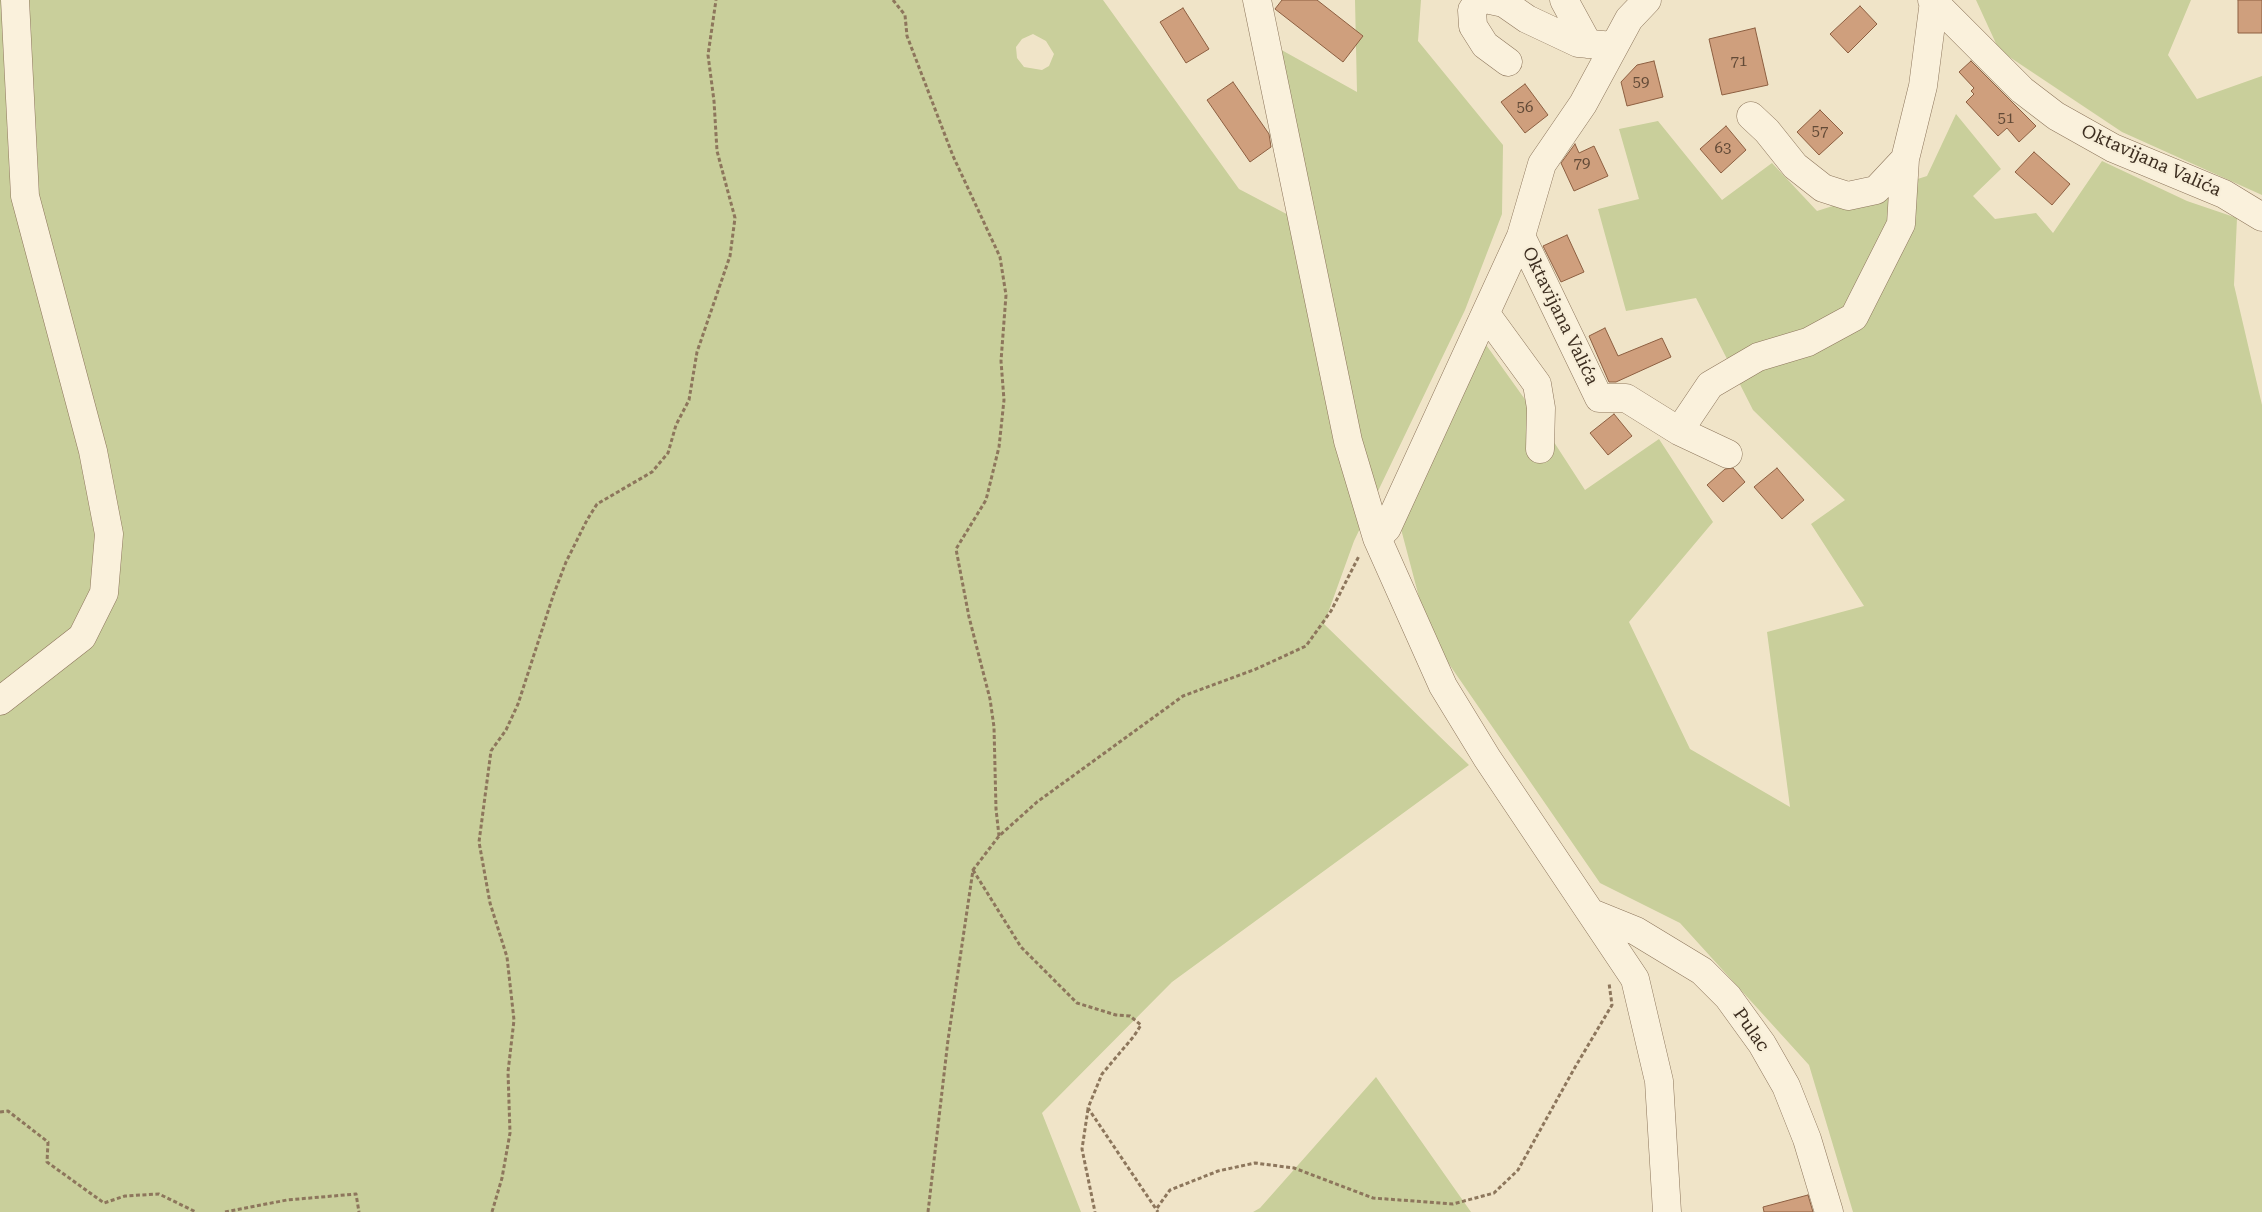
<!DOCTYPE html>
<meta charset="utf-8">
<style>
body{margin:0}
canvas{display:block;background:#f0e4c8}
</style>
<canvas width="2262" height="1212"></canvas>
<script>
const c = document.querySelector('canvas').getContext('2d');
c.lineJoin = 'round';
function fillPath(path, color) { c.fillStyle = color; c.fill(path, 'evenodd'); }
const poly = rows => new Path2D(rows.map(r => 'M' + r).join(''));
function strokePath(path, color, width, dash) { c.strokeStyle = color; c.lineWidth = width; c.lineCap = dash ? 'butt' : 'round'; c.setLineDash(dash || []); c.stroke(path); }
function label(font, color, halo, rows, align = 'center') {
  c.font = font + ' "Roboto Serif",serif'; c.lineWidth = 4.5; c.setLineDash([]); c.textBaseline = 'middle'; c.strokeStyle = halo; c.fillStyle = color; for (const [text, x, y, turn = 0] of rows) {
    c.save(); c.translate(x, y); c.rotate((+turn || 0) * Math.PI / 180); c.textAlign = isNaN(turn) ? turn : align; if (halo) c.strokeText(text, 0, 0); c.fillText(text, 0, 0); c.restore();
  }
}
const green = poly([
 [0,0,1103,0,1239,189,1296,219,1251,33,1357,92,1355,0,1421,0,1418,41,1503,145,1502,214,1465,310,1354,541,1324,624,1469,765,1172,982,1042,1113,1081,1212,0,1212],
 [1033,34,1046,41,1054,54,1049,66,1042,70,1024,67,1017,58,1016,47,1022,39],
 [1976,0,2191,0,2168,55,2197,99,2262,76,2262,195,2122,132,1999,50],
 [1956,114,2001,169,1973,196,1995,219,2036,213,2053,233,2102,161,2187,201,2237,218,2234,285,2262,405,2262,1212,1853,1212,1809,1065,1680,923,1600,883,1429,635,1401,529,1484,342,1539,419,1585,490,1659,439,1713,522,1629,622,1690,749,1790,807,1767,632,1864,606,1811,524,1845,500,1753,410,1696,298,1626,311,1598,209,1639,199,1619,129,1658,121,1722,200,1772,163,1817,211,1927,176],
 [1376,1077,1471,1212,1253,1212,1260,1208]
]);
const building = poly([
 [1282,0,1317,0,1363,36,1343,62,1275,9,1282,0],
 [2238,0,2262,0,2262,33,2238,33,2238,0],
 [1860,6,1877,24,1848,53,1830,34,1860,6],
 [1183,8,1209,49,1186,63,1160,22,1183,8],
 [1755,28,1768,85,1722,95,1709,39,1755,28],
 [1654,61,1663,97,1627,106,1621,82,1637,65,1654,61],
 [1971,61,2036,126,2019,142,2007,128,1998,136,1966,102,1974,94,1971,91,1974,88,1959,72,1971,61],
 [1233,82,1269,134,1271,147,1250,162,1207,100,1233,82],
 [1525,84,1548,115,1525,133,1501,102,1525,84],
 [1820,110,1843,133,1819,155,1797,132,1820,110],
 [1726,126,1746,150,1721,173,1700,149,1726,126],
 [1575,144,1579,153,1594,146,1608,176,1574,191,1561,163,1575,144],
 [2034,152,2070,184,2052,205,2015,172,2034,152],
 [1567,235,1584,272,1561,282,1543,246,1567,235],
 [1605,328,1618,356,1662,338,1671,357,1616,382,1609,382,1589,336,1605,328],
 [1614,414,1632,436,1608,455,1590,433,1614,414],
 [1733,468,1745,482,1723,502,1707,485,1725,469,1733,468],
 [1777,468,1804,500,1782,519,1754,487,1777,468],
 [1808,1195,1813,1212,1764,1212,1763,1207,1808,1195]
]);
const path = poly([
 [893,0,905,15,907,36,953,156,1000,257,1006,295,1001,361,1004,400,999,447,986,500,956,549,969,617,990,699,994,727,996,809,999,836],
 [973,870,1021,947,1077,1003,1116,1015,1130,1016,1141,1025,1134,1036,1102,1074,1088,1108,1158,1212],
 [1088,1109,1082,1149,1095,1212],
 [0,1112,8,1111,48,1142,47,1162,104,1203,125,1196,159,1194,196,1212],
 [1157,1208,1170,1190,1218,1171,1255,1163,1294,1168,1373,1198,1453,1204,1494,1193,1518,1170,1574,1069,1612,1005,1609,983],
 [225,1212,287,1200,356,1194,359,1212],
 [492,1212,502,1178,510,1133,508,1072,514,1020,507,957,490,903,479,842,491,751,506,730,518,704,553,596,566,562,587,520,597,504,652,472,668,453,676,425,689,400,697,352,730,256,735,218,717,151,714,101,708,55,716,0],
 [928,1212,948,1040,973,870,999,836,1037,802,1183,696,1256,669,1306,646,1331,611,1359,556]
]);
const minor = poly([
 [1257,0,1348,441,1377,538],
 [1480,0,1472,10,1473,26,1485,45,1508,62],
 [1490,0,1504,3,1527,19,1578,43,1614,46],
 [1564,0,1588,44],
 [1647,0,1629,19,1583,104,1542,164,1521,236,1599,398,1626,398,1679,431,1728,454],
 [1932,0,2022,90,2056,116,2113,148,2224,194,2262,217],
 [1751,116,1767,131,1795,166,1823,188,1848,196,1876,190,1905,159,1923,86,1934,1],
 [1521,236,1387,528,1377,538,1443,686,1487,758,1635,979,1659,1081,1667,1212],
 [1486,314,1537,384,1541,408,1540,449],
 [1679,431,1710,385,1758,357,1808,342,1854,317,1901,224,1905,159],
 [0,701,82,637,104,593,109,534,93,451,25,196,15,0],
 [1594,914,1636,931,1702,971,1728,997,1762,1044,1786,1086,1807,1139,1829,1212]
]);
const numberNames = [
 ["71",1739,62],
 ["59",1641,83],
 ["56",1525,108],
 ["51",2006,119],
 ["57",1820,132],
 ["63",1723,149],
 ["79",1582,164]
];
const streetNames = [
 ["Oktavijana Valića",2151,161,24],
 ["Oktavijana Valića",1560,316,64],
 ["Pulac",1751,1030,55]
];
fillPath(green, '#c9cf9b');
fillPath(building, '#cf9f7d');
strokePath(building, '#8d5f41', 1);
strokePath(minor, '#8d765c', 29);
strokePath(path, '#8d765c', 3, [4, 2.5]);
strokePath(minor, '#faf1dc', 28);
label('15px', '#624a37', null, numberNames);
label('18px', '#3d2e20', '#f7eed8', streetNames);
</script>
